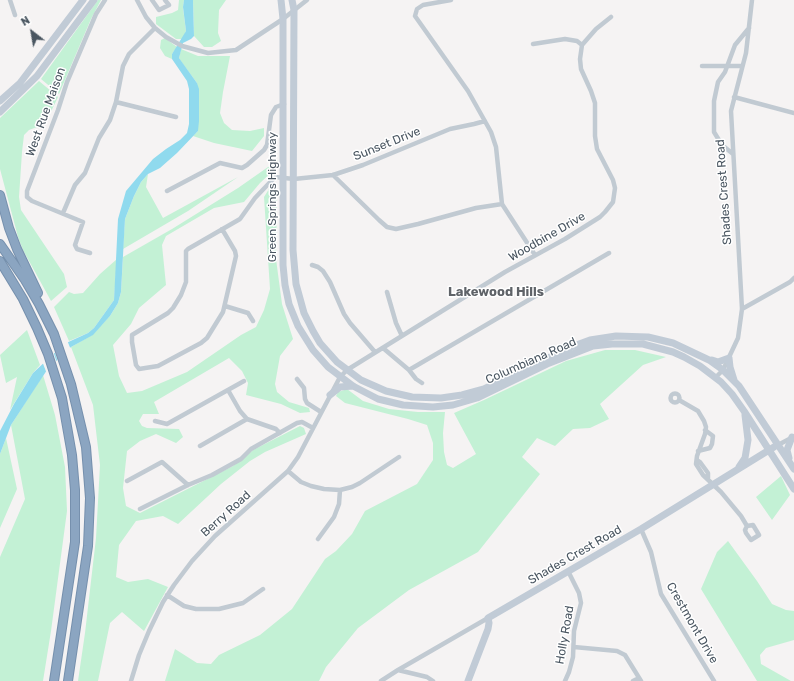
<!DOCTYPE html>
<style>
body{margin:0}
#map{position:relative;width:794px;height:681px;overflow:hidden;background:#f5f3f3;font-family:Rubik,sans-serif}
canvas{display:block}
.north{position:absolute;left:12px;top:12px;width:40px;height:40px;-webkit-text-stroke:3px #fff;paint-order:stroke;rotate:329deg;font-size:11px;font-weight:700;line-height:16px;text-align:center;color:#4a5661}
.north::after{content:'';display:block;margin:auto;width:14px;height:18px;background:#4a5661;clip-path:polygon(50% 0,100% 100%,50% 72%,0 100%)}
</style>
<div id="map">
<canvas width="794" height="681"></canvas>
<div class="north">N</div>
</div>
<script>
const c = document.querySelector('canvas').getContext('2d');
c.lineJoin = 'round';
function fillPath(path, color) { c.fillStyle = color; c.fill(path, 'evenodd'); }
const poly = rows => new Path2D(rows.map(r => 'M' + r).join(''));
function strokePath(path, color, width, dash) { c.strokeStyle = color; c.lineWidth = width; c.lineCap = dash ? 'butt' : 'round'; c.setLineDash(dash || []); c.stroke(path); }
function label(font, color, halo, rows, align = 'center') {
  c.font = font + ' Rubik,sans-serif'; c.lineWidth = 3; c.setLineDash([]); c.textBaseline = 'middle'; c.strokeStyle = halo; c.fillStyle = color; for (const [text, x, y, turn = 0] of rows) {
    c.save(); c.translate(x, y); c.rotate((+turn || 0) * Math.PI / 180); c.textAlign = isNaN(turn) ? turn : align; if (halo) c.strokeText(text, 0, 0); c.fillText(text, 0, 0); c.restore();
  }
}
const green = poly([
 [98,0,101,0,91,19,59,94,41,79],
 [179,0,184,0,183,8,186,31,183,39,176,39,156,24,156,17,172,13,178,10],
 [193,0,226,0,219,10,218,33,221,41,212,47,204,47,194,36],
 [165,38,177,47,172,54,172,59,165,56,160,48,161,40],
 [181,49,198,56,230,56,223,92,220,113,224,123,232,130,250,131,264,128,264,136,252,151,214,143,193,136,198,131,197,83,180,60,179,58],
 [39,81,58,97,45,124,29,130,24,135,22,152,19,197,21,210,64,274,67,287,51,301,23,250,18,237,0,169,0,118],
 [278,160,276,168,260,183,244,202,214,208,166,236,162,245,166,285,139,308,131,324,113,345,119,376,127,393,142,391,187,372,241,335,256,327,264,310,270,289,264,197,269,189,277,186,276,259,282,304,293,339,280,356,275,384,277,392,289,402,309,408,310,412,300,413,281,404,246,395,248,383,242,371,229,358,154,402,159,414,143,414,139,421,142,426,147,428,179,429,183,437,176,443,156,434,140,441,127,451,123,488,126,506,140,513,233,466,253,450,300,426,304,428,306,434,265,452,250,461,221,484,178,524,163,516,136,521,119,545,116,577,128,582,148,579,168,587,144,631,122,612,110,623,98,681,78,681,85,633,96,538,100,465,93,405,71,347,92,335,110,316,118,303,121,292,123,257,172,229,238,188],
 [148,174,146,187,163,218,238,177,188,211,123,249,125,219,134,196,141,182],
 [117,259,114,300,94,328,88,333,69,341,54,307,69,292,74,294,83,293,100,274],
 [27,330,40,365,33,373,10,410,17,377,6,383,0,355],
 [605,350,635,350,666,357,643,365,600,404,609,419,590,428,573,429,555,446,537,438,522,457,540,474,478,552,409,590,358,628,326,667,319,681,165,681,175,649,197,663,211,664,219,655,260,635,292,609,325,559,336,551,352,534,365,511,417,484,433,460,433,443,427,425,408,419,345,403,336,396,338,392,347,389,363,401,389,409,418,412,445,412,443,433,444,452,447,465,453,468,476,454,454,413,484,400,566,361],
 [43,375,55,415,65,467,67,511,51,631,43,681,0,681,0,557,25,499,11,425],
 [6,438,17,489,0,528,0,454],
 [781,476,790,495,772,520,756,497],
 [728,541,757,581,772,604,786,610,794,611,794,640,766,648,760,655,761,664,791,681,757,681,701,589,717,552]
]);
const water = poly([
 [184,0,193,0,194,36,191,39,183,43,179,58,197,83,199,89,199,121,198,131,177,153,160,168,148,174,141,182,134,196,125,219,121,292,118,303,110,316,93,335,71,347,47,370,11,425,0,454,0,431,14,404,33,373,64,344,88,333,94,328,114,300,118,219,126,191,153,159,166,149,180,140,187,133,189,124,189,89,187,81,172,59,172,54,186,31,183,7]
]);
const pier = poly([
 [67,340,71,350,58,362,54,350,62,342],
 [53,351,57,363,47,374,42,361]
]);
const street = poly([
 [10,0,15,15],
 [137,0,146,17,155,28,166,37,182,46,208,53,236,50,283,19,307,0],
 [152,0,159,10,169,5,165,0],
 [451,0,423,5,417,9,415,16,468,91,491,132,496,147,502,204,535,255],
 [533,44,565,39,577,41,582,45],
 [582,45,596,29,611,17],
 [702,66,742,66],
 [734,97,794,113],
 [116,102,176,117],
 [733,154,722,145,714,132,714,101,718,82,725,72,735,45,749,28],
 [333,175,379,220,387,227,396,229,418,224,476,208,502,204],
 [167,191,220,163,242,168,247,165,264,150,267,145,271,115,276,107,284,104],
 [63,213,75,185,85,173,99,138,110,120,116,102,123,66,129,54,155,28],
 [222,229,235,251,236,256,223,312,207,338,201,343,158,366,139,369,136,365,132,342,132,335,168,313,173,308,181,295,186,282,186,251,188,249,240,219,255,198,275,177,294,179,333,175,363,165,450,129,474,124,485,121],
 [90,253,77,249,75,245,83,222,32,201,27,197,27,191,58,110,67,82,96,14,105,0],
 [312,265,318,267,323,271,330,282,344,314,350,323,375,352],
 [387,292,396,323,402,336],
 [225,306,248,313,253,321],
 [742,309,790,282,794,278],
 [383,348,409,370,416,379,422,383],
 [409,370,609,253],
 [715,378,723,370,738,338,742,309,731,111,746,53,752,0],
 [297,379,304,388,305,399,307,403,321,412],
 [228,390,240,411,247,419],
 '670.5 398a4.5 4.5 0 1 1 9 0a4.5 4.5 0 1 1-9 0Z',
 [679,400,698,411,704,421,706,427,705,434,697,456,696,464,703,475,721,492,741,516,747,526,745,530,746,533,751,540,759,535,753,525,747,526],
 [155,421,167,424,244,381],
 [778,445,793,437],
 [200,446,247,419,276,429,280,433],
 [698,451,710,448,712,444,713,436,705,430],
 [697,460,700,462,708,473,708,479],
 [288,471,301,482,311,486,324,489,340,490,352,487,360,483,399,457],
 [127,481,162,462,188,485],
 [140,509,188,485,212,475,241,459,251,449,297,423,302,422,313,428],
 [641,529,651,552,661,594,714,681],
 [318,539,334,517,339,504,340,490],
 [167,595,184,606,196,609,219,609,243,603,263,589],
 [574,647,617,651,625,655,641,681],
 [398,670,427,677,433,681],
 [131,681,139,655,149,631,163,602,174,585,192,561,215,536,288,471,298,457,340,377,347,370,505,272,565,239,600,217,605,212,613,202,615,188,613,180,597,149,595,136,595,103,591,91,581,69,580,59,582,45],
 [381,681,398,670,488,618],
 [565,681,569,672,573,657,574,631,581,603,579,593,568,571],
 [633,681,639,678]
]);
const secondary = poly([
 [281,0,283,19,283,265,285,285,289,304,298,326,313,350,328,367,353,386,378,399,403,405,433,407,453,405,477,398,547,364,593,346,612,344,643,344,673,352,684,357,700,366,721,382,732,394,744,411,794,489],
 [292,0,294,10,293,250,296,284,304,313,313,331,320,343,337,362,361,380,386,391,412,397,441,398,462,395,484,389,571,347,590,340,616,336,648,337,673,343,709,360,723,370,739,386,794,469],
 [0,101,20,83,83,0],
 [0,112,37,76,94,0],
 [712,360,718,362,729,358,730,367,734,380],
 [330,395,340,387,353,386],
 [789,458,787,450,792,437],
 [739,467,745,458,748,440,745,415],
 [468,681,488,629,489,623,488,618,641,529,774,447]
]);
const highway = poly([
 [0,195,9,228,17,249,38,293],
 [0,244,25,280,39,304,54,334,71,384,86,447,90,498,88,546,68,681],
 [0,261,23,299,37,328,48,354,62,398,72,455,75,490,75,542,54,681]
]);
const streetNames = [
 ["West Rue Maison",46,112,-70],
 ["Sunset Drive",387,144,-22],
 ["Shades Crest Road",724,192,-94],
 ["Green Springs Highway",273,197,-90],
 ["Woodbine Drive",547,237,-30],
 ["Columbiana Road",531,361,-24],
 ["Berry Road",226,514,-42],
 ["Shades Crest Road",575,555,-30],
 ["Crestmont Drive",692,623,60],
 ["Holly Road",565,635,-80]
];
const neighbourhoodNames = [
 ["Lakewood Hills",496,292]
];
fillPath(green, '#c3f1d5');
fillPath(water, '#90daee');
fillPath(pier, '#f5f3f3');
strokePath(highway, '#7690ad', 10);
strokePath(street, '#c1cad2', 4.5);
strokePath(secondary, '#c1cbd6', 7);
strokePath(highway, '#8ba5c1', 8);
label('12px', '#4a5661', '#fff', streetNames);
label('bold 13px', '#5f6368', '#fff', neighbourhoodNames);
</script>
